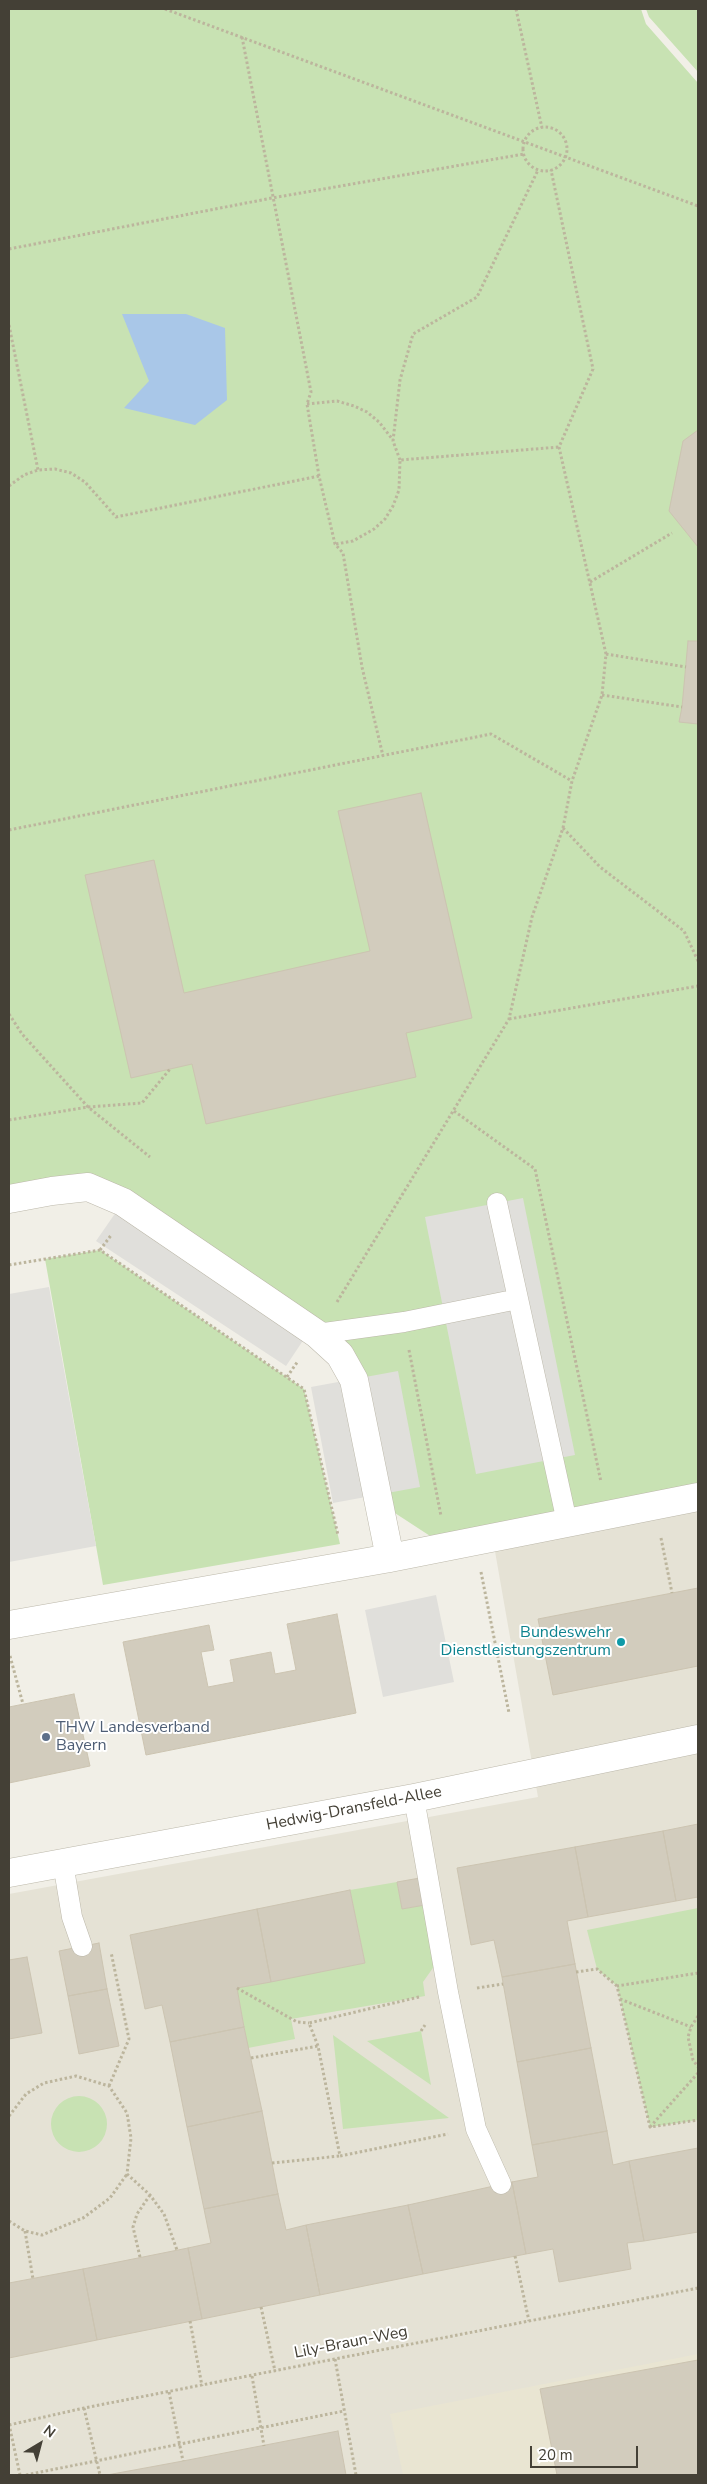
<!DOCTYPE html>
<style>
body{margin:0}
#map{position:relative;width:707px;height:2484px;overflow:hidden;background:#f1efe7;font-family:"Nunito Sans",sans-serif}
canvas{display:block}
.frame{position:absolute;inset:0;border:10px solid #444036;pointer-events:none}
.north{position:absolute;left:15px;top:2419px;width:50px;height:50px;-webkit-text-stroke:4px #fff;paint-order:stroke;rotate:37deg;font-size:14px;font-weight:700;line-height:20px;text-align:center;color:#444036}
.north::after{content:'';display:block;margin:auto;width:18px;height:22px;background:#444036;clip-path:polygon(50% 0,100% 100%,50% 72%,0 100%)}
.scale{position:absolute;left:530px;top:2446px;width:108px;height:22px;box-sizing:border-box;border:2px solid #444036;border-top:0;padding-left:6px;font-size:15px;line-height:18px;white-space:nowrap;color:#444036;-webkit-text-stroke:4px #fff;paint-order:stroke}
</style>
<div id="map">
<canvas width="707" height="2484"></canvas>
<div class="frame"></div>
<div class="north">N</div>
<div class="scale">20 m</div>
</div>
<script>
const c = document.querySelector('canvas').getContext('2d');
c.lineJoin = 'round';
function fillPath(path, color) { c.fillStyle = color; c.fill(path, 'evenodd'); }
const poly = rows => new Path2D(rows.map(r => 'M' + r).join(''));
function strokePath(path, color, width, dash) { c.strokeStyle = color; c.lineWidth = width; c.lineCap = dash ? 'butt' : 'round'; c.setLineDash(dash || []); c.stroke(path); }
function label(font, color, halo, rows, align = 'center') {
  c.font = font + ' "Nunito Sans",sans-serif'; c.lineWidth = 4; c.setLineDash([]); c.textBaseline = 'middle'; c.strokeStyle = halo; c.fillStyle = color; for (const [text, x, y, turn = 0] of rows) {
    c.save(); c.translate(x, y); c.rotate((+turn || 0) * Math.PI / 180); c.textAlign = isNaN(turn) ? turn : align; if (halo) c.strokeText(text, 0, 0); c.fillText(text, 0, 0); c.restore();
  }
}
const residential = poly([
 [698,1474,698,2475,9,2475,9,1894,538,1797,489,1517]
]);
const education = poly([
 [698,2354,698,2475,403,2475,390,2414]
]);
const green = poly([
 [9,9,641,9,646,24,698,83,698,1498,447,1547,378,1502,340,1355,88,1187,9,1191],
 [646,9,698,9,698,72,649,17],
 [100,1250,304,1389,340,1544,103,1585,45,1259],
 [397,1882,402,1909,425,1905,435,1965,423,1982,425,1996,291,2019,295,2039,248,2048,237,1988,365,1963,350,1890],
 [698,1908,698,2120,650,2127,617,1986,597,1969,587,1930],
 [421,2031,431,2085,367,2041],
 [333,2035,449,2118,343,2129],
 '51 2124a28 28 0 1 1 56 0a28 28 0 1 1-56 0Z'
]);
const parking = poly([
 [523,1198,575,1455,476,1474,425,1217],
 [123,1202,310,1330,286,1366,96,1241],
 [49,1287,96,1546,9,1562,9,1294],
 [398,1371,420,1487,333,1503,311,1387],
 [436,1595,454,1682,383,1697,365,1610]
]);
const water = poly([
 [122,314,186,314,225,328,227,400,195,425,124,408,149,381]
]);
const building = poly([
 [698,430,698,547,669,511,683,441,698,430],
 [688,641,698,641,698,724,679,722,682,707,688,641],
 [421,793,472,1018,406,1033,416,1077,206,1124,192,1064,131,1078,85,875,154,860,184,993,370,951,338,811,421,793],
 [698,1588,698,1666,553,1695,538,1619,698,1588],
 [337,1614,356,1713,146,1755,123,1642,209,1625,214,1650,201,1652,208,1687,234,1682,230,1660,271,1652,275,1674,296,1670,287,1624,337,1614],
 [74,1694,90,1766,9,1783,9,1707,74,1694],
 [698,1824,698,1897,676,1901,663,1831,698,1824],
 [663,1831,676,1901,588,1917,575,1847,663,1831],
 [575,1847,588,1917,567,1921,575,1964,502,1977,494,1940,471,1945,457,1868,575,1847],
 [420,1878,425,1905,402,1909,397,1882,420,1878],
 [350,1890,365,1963,271,1982,257,1909,350,1890],
 [257,1909,271,1982,237,1988,244,2027,170,2042,162,2005,145,2009,130,1935,257,1909],
 [99,1943,107,1989,68,1996,59,1951,99,1943],
 [27,1957,42,2033,9,2039,9,1960,27,1957],
 [575,1964,591,2048,517,2062,502,1977,575,1964],
 [107,1989,119,2046,79,2054,68,1996,107,1989],
 [244,2027,262,2111,187,2127,170,2042,244,2027],
 [591,2048,607,2131,532,2145,517,2062,591,2048],
 [262,2111,278,2194,204,2209,187,2127,262,2111],
 [607,2131,613,2165,629,2161,644,2241,627,2243,631,2269,559,2282,553,2249,526,2254,512,2182,538,2177,532,2145,607,2131],
 [698,2148,698,2232,644,2241,629,2161,698,2148],
 [512,2182,526,2254,423,2274,408,2205,512,2182],
 [278,2194,286,2230,306,2225,320,2295,202,2319,188,2248,211,2243,204,2209,278,2194],
 [408,2205,423,2274,320,2295,306,2225,408,2205],
 [188,2248,202,2319,97,2340,83,2269,188,2248],
 [83,2269,97,2340,9,2358,9,2283,83,2269],
 [698,2360,698,2475,557,2475,540,2389,698,2360],
 [338,2431,346,2475,107,2475,183,2461,338,2431]
]);
const path = poly([
 [165,9,698,206],
 [516,9,542,128],
 [242,37,311,392,307,404,319,476,335,544,343,553,362,667,383,756],
 '523 149a22 22 0 1 1 44 0a22 22 0 1 1-44 0Z',
 [9,249,272,198,524,154],
 [9,325,38,470],
 [307,404,337,401,354,406,367,412,379,422,393,440],
 [400,460,393,441,400,380,413,334,477,297,538,170],
 [9,486,24,475,38,470,55,469,71,473,85,482,116,517,319,476],
 [336,544,353,541,374,529,385,519,393,506,399,490,400,460,559,447],
 [590,582,672,533],
 [606,654,686,667],
 [602,695,682,707],
 [563,828,600,867,684,931,698,961],
 [9,830,491,734,572,781],
 [9,1014,22,1034,88,1107,150,1157],
 [509,1019,698,986],
 [454,1111,535,1169,601,1482],
 [9,1120,88,1107,142,1103,170,1069],
 [100,1250,112,1234],
 [9,1265,100,1250,304,1389,338,1535],
 [337,1302,509,1019,532,917,563,828,572,781,602,695,606,654,559,447,593,369,551,170],
 [409,1350,441,1516],
 [287,1377,298,1361],
 [661,1538,672,1593],
 [481,1572,509,1713],
 [10,1656,23,1704],
 [576,1972,597,1969,617,1986],
 [698,1973,617,1986,650,2127,698,2120],
 [237,1988,297,2022,309,2023],
 [477,1988,503,1984],
 [419,1997,309,2023,318,2046,340,2156,448,2134],
 [620,1999,691,2027],
 [698,2016,691,2027,688,2037,693,2060,698,2067],
 [421,2031,425,2025],
 [251,2058,318,2046],
 [109,2086,129,2039,111,1952],
 [9,2116,26,2094,44,2083,76,2076,109,2086,127,2113,131,2138,127,2174,150,2195,164,2214,177,2250],
 [650,2127,698,2073],
 [272,2163,340,2156],
 [9,2221,25,2231,42,2235,83,2218,110,2198,127,2174],
 [25,2231,33,2279],
 [515,2256,529,2321],
 [140,2257,133,2227,137,2214,150,2195],
 [261,2307,275,2371],
 [190,2321,202,2386],
 [335,2359,356,2475],
 [252,2376,264,2446],
 [169,2392,183,2461],
 [84,2408,100,2475],
 [9,2424,20,2475],
 [9,2425,84,2408,698,2288],
 [26,2475,344,2411]
]);
const lane = poly([
 [497,1203,567,1522],
 [317,1334,404,1322,518,1299],
 [414,1798,448,1992,476,2129,501,2184],
 [63,1863,72,1917,82,1946]
]);
const street = poly([
 [9,1199,52,1191,88,1187,123,1202,317,1334,340,1355,354,1380,390,1558],
 [9,1625,390,1558,698,1497],
 [9,1873,414,1798,698,1739]
]);
const markers = [
 [621,1642,5,"#0f9aa8"],
 [46,1737,5,"#5c6f8a"]
];
const cultureNames = [
 ["Bundeswehr",611,1633],
 ["Dienstleistungszentrum",611,1651]
];
const serviceNames = [
 ["THW Landesverband",56,1728],
 ["Bayern",56,1746]
];
const streetNames = [
 ["Hedwig-Dransfeld-Allee",354,1809,-11],
 ["Lily-Braun-Weg",351,2343,-11]
];
fillPath(residential, '#e5e2d5');
fillPath(education, '#e9e5d2');
fillPath(green, '#c8e2b3');
fillPath(parking, '#e0dfdb');
fillPath(water, '#a9c7e8');
fillPath(building, '#d2ccbd');
strokePath(building, '#ccc4b1', 1);
strokePath(lane, '#bcb8aa', 21);
strokePath(street, '#bcb8aa', 29);
strokePath(path, '#bcb59d', 3, [2.5, 2.5]);
strokePath(lane, '#fff', 20);
strokePath(street, '#fff', 28);
for (const [x, y, r, color] of markers) { const dot = new Path2D(); dot.arc(x, y, r, 0, 2 * Math.PI); c.fillStyle = color; c.fill(dot); strokePath(dot, '#fff', 2); }
label('16px', '#0d838f', '#fff', cultureNames, 'right');
label('16px', '#4e5e75', '#fff', serviceNames, 'left');
label('16px', '#444036', '#fff', streetNames);
</script>
